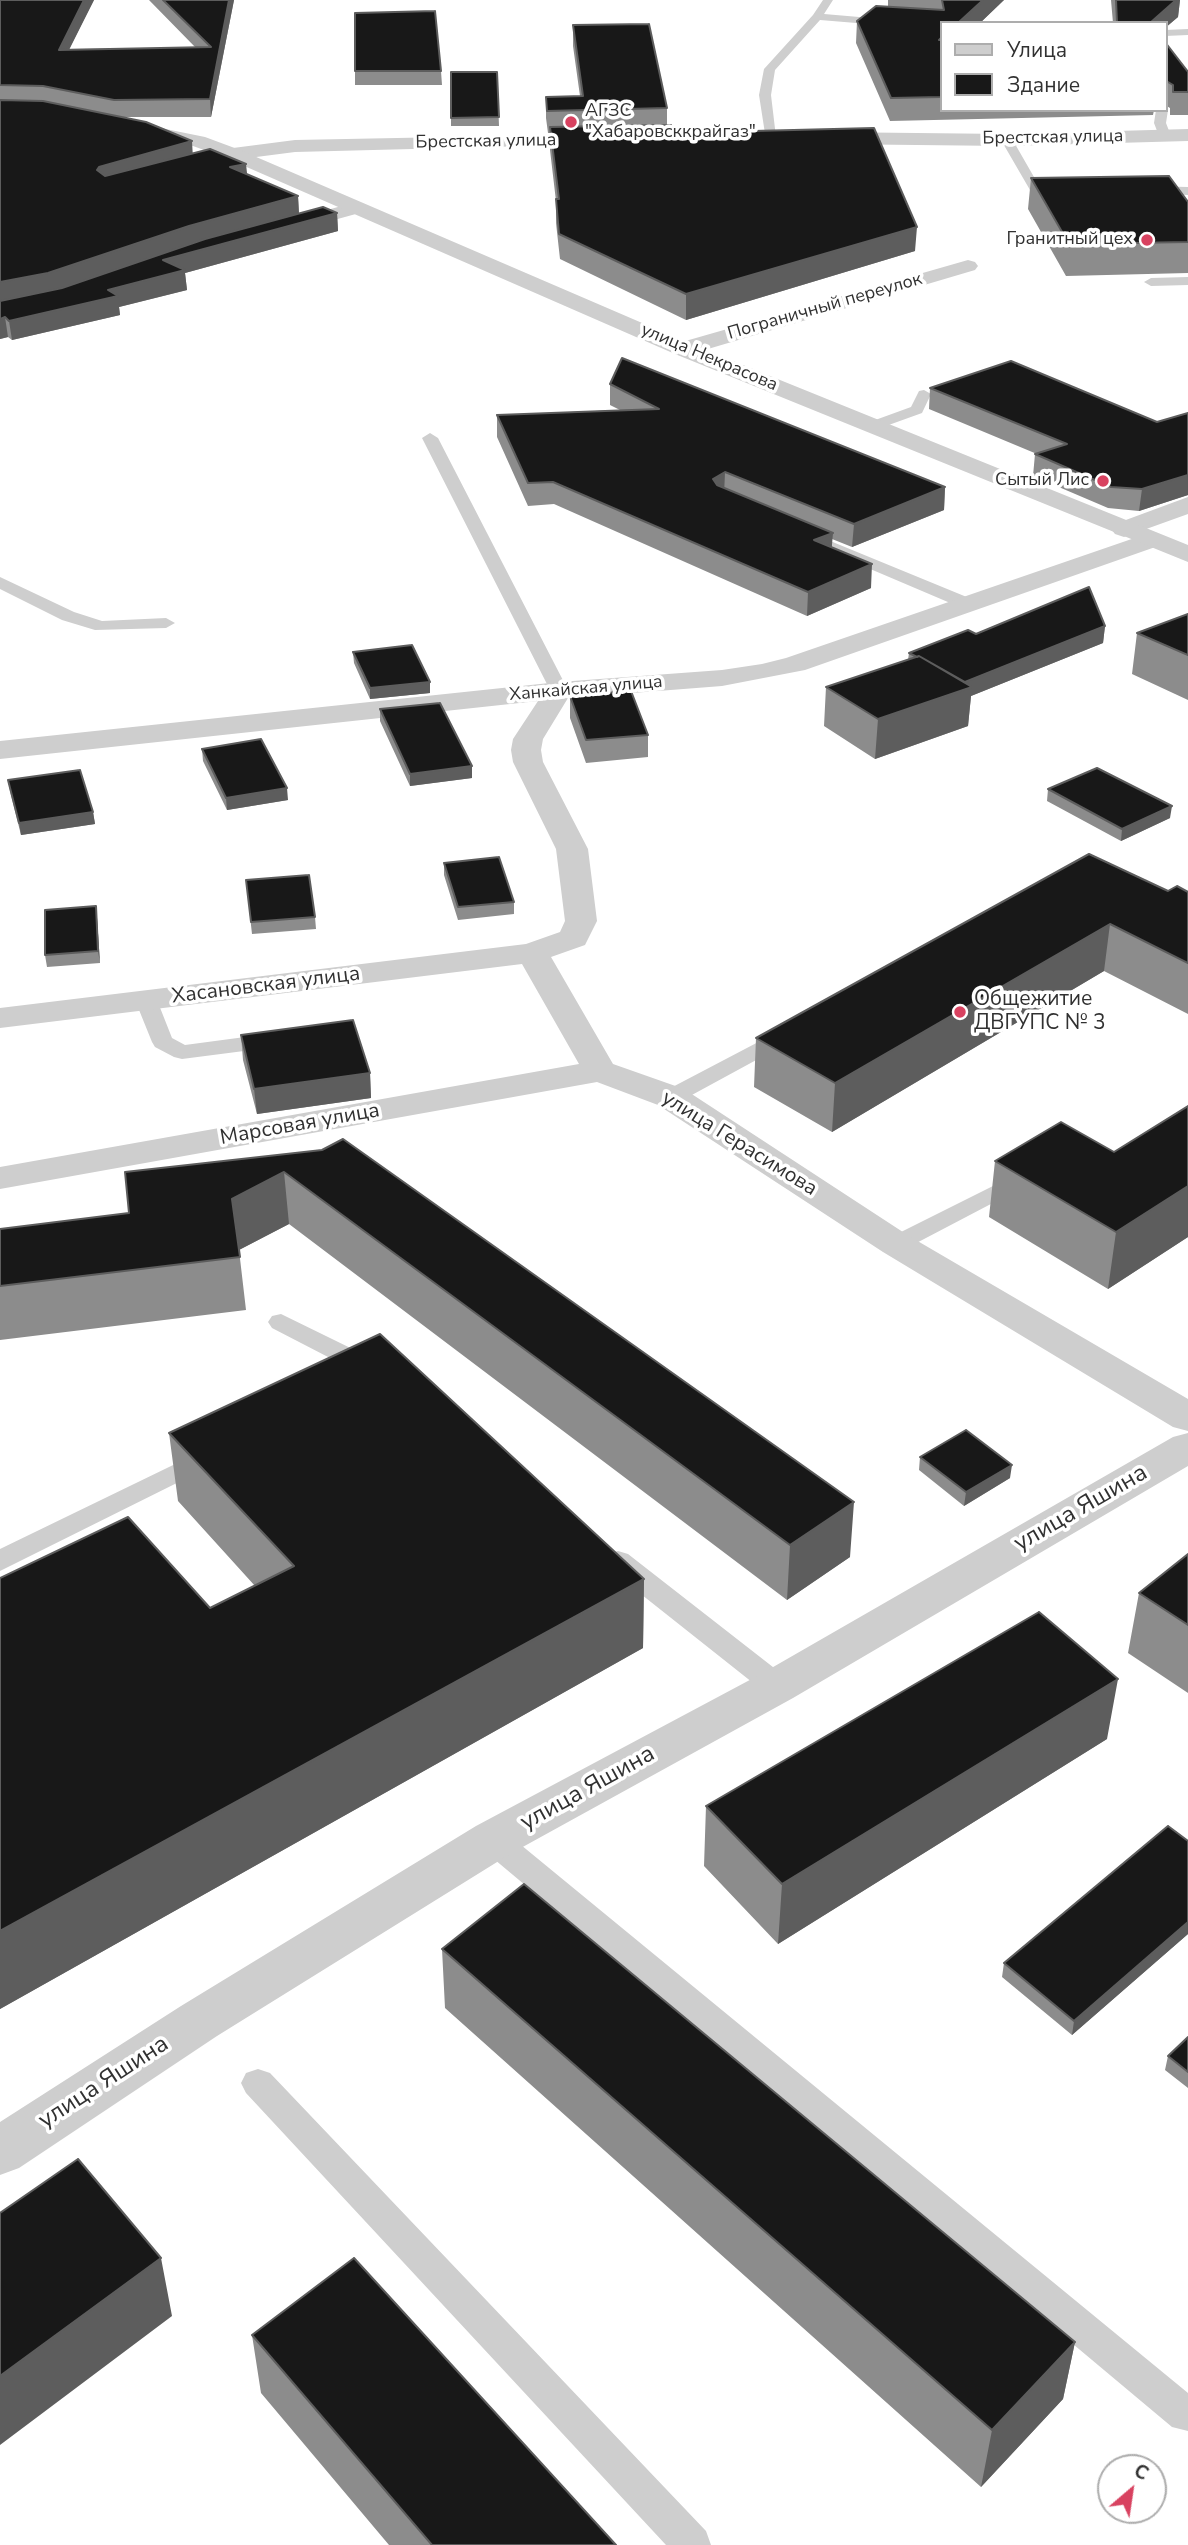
<!DOCTYPE html>
<meta charset="utf-8">
<style>
body{margin:0}
#map{position:relative;width:1188px;height:2545px;overflow:hidden;background:#fff;font-family:"Nunito Sans",sans-serif}
canvas{display:block}
.legend{position:absolute;left:940px;top:21px;width:228px;height:91px;box-sizing:border-box;background:#fff;border:2px solid #adadad;margin:0;padding:9px 12px;list-style:none;font-size:21px;color:#313131}
.legend li{display:flex;align-items:center;gap:14px;height:35px}
.legend b{width:35px;border:2px solid #adadad}
.north{position:absolute;left:1097px;top:2454px;width:70px;height:70px;box-sizing:border-box;background:#fff;border:2px solid #adadad;border-radius:50%;rotate:29deg;font-size:19px;font-weight:700;line-height:28px;text-align:center;color:#313131}
.north::after{content:'';display:block;margin:auto;width:24px;height:32px;background:#d84260;clip-path:polygon(50% 0,100% 100%,50% 72%,0 100%)}
</style>
<div id="map">
<canvas width="1188" height="2545"></canvas>
<ul class="legend">
<li><b style="height:9px;background:#cecece"></b>Улица</li>
<li><b style="height:19px;background:#181818"></b>Здание</li>
</ul>
<div class="north">С</div>
</div>
<script>
const c = document.querySelector('canvas').getContext('2d');
c.lineJoin = 'round';
const poly = rows => new Path2D(rows.map(r => 'M' + r).join(''));
function fillPath(path, color) { c.fillStyle = color; c.fill(path, 'evenodd'); }
function strokePath(path, color, width, dash) { c.strokeStyle = color; c.lineWidth = width; c.lineCap = dash ? 'butt' : 'round'; c.setLineDash(dash || []); c.stroke(path); }
function label(font, color, halo, rows, align = 'center') {
  c.font = font + ' "Nunito Sans",sans-serif'; c.lineWidth = 7; c.setLineDash([]); c.textBaseline = 'middle'; c.strokeStyle = halo; c.fillStyle = color; for (const [text, x, y, turn = 0] of rows) {
    c.save(); c.translate(x, y); c.rotate((+turn || 0) * Math.PI / 180); c.textAlign = isNaN(turn) ? turn : align; if (halo) c.strokeText(text, 0, 0); c.fillText(text, 0, 0); c.restore();
  }
}
const service = poly([
 [823,0,833,0,824,14,941,24,941,30,820,20,775,70,771,95,776,137,766,140,759,95,764,69,813,15,823,0],
 [1188,29,1188,35,1165,36,1165,30,1188,29],
 [1165,107,1168,110,1166,123,1171,136,1165,140,1159,136,1154,123,1156,110,1165,110,1165,107],
 [1003,137,1011,137,1038,184,1062,188,1062,194,1030,190,1001,140,1003,137],
 [1147,186,1188,187,1188,195,1143,193,1141,190,1147,186],
 [1188,277,1188,285,1151,286,1144,282,1151,278,1188,277],
 [924,390,931,394,922,413,872,431,864,426,867,423,911,407,919,391,924,390],
 [430,433,438,438,568,690,565,694,553,694,550,690,422,438,430,433],
 [801,529,974,600,977,604,974,608,962,608,795,537,793,534,795,531,801,529],
 [0,577,74,612,102,621,166,618,175,623,166,628,95,630,62,620,0,589,0,577],
 [146,994,154,995,157,1000,172,1038,185,1045,275,1033,283,1035,286,1040,283,1045,275,1047,182,1059,174,1057,155,1047,152,1042,135,1000,138,995,146,994],
 [785,1028,793,1030,796,1035,793,1040,679,1102,663,1102,660,1097,663,1092,785,1028],
 [1021,1172,1029,1174,1033,1179,1029,1184,905,1249,896,1252,887,1249,884,1244,887,1239,1021,1172],
 [281,1314,377,1361,381,1367,377,1373,368,1375,359,1373,272,1328,268,1322,272,1316,281,1314],
 [202,1451,211,1454,215,1460,211,1466,0,1571,0,1549,202,1451],
 [618,1551,628,1554,787,1678,792,1686,787,1694,777,1697,767,1694,608,1568,604,1561,608,1554,618,1551],
 [493,1828,504,1831,1188,2393,1188,2431,1172,2427,482,1849,478,1840,482,1831,493,1828],
 [258,2069,270,2073,706,2531,711,2545,666,2545,246,2093,241,2083,246,2073,258,2069]
]);
const minor = poly([
 [1188,129,1188,141,1007,146,826,144,817,138,826,132,1007,134,1188,129],
 [601,134,610,140,608,144,295,152,233,160,224,154,233,148,295,140,601,134],
 [356,202,363,204,366,208,363,212,287,233,280,231,277,227,280,223,356,202],
 [968,260,975,262,978,266,975,270,691,354,683,356,675,354,672,349,675,344,968,260],
 [1188,497,1188,514,1124,537,1115,534,1111,529,1115,524,1188,497],
 [1152,532,1161,535,1165,540,1161,545,805,670,722,686,568,698,543,739,541,750,543,762,588,849,597,921,585,945,551,957,613,1064,684,1089,909,1236,1188,1399,1188,1431,1173,1427,883,1252,658,1105,597,1082,0,1189,0,1167,579,1064,522,964,0,1028,0,1008,526,944,560,932,565,921,556,849,513,762,511,750,513,739,538,701,0,759,0,741,559,682,722,670,762,664,786,658,1152,532],
 [1188,1433,1188,1466,793,1698,510,1854,217,2036,19,2168,0,2175,0,2122,181,2006,476,1826,761,1674,1173,1437,1188,1433]
]);
const tertiary = poly([
 [136,123,205,137,240,150,691,344,1188,545,1188,562,675,354,226,158,193,146,129,133,127,129,129,125,136,123]
]);
const wall = poly([
 [0,0,94,0,69,49,196,48,149,0,234,0,211,117,121,117,193,153,298,196,299,213,337,213,338,231,185,273,187,290,119,307,120,315,12,340,8,337,0,339],
 [888,0,1004,0,980,23,941,23,941,110,1154,110,1153,115,890,121,856,43,857,21,888,7],
 [1111,0,1180,0,1178,17,1165,28,1165,23,1113,23],
 [573,25,667,108,667,125,673,133,915,251,686,320,560,259,556,223,556,201,550,150,550,133,548,133,546,118,546,97,580,96,573,46],
 [1165,42,1188,72,1188,115,1170,115,1170,108,1165,105],
 [355,71,441,71,442,85,355,85],
 [451,72,497,72,499,126,451,126],
 [1031,178,1188,202,1188,273,1066,276,1028,209],
 [610,384,945,487,944,510,852,547,832,539,832,547,871,588,807,616,554,504,528,506,497,437,497,415,620,410,610,405],
 [930,388,1157,422,1188,413,1188,495,1139,511,1108,508,1033,476,1035,454,1037,454,929,409],
 [1188,614,1188,700,1132,674,1137,633],
 [1105,626,1103,643,971,696,968,726,875,759,824,726,826,687,908,660,909,653,976,634],
 [353,652,430,693,370,699,354,663],
 [570,696,648,735,648,757,586,763,570,718],
 [380,709,472,778,410,786,380,721],
 [202,749,288,800,227,810,203,761],
 [8,780,93,812,95,824,21,835,10,791],
 [1048,789,1170,818,1121,841,1047,801],
 [444,863,514,902,514,914,458,920,444,875],
 [246,880,315,917,316,929,252,934],
 [1168,891,1188,892,1188,1014,1104,971,832,1132,754,1087,756,1038],
 [97,918,100,963,47,967,45,955],
 [241,1035,370,1073,371,1098,257,1114,243,1060],
 [1188,1106,1188,1237,1108,1289,989,1217,995,1161,1114,1152],
 [322,1150,850,1557,787,1600,289,1224,239,1250,246,1310,0,1340,0,1229,129,1213],
 [169,1433,644,1579,643,1648,0,2009,0,1578,210,1608,255,1586,178,1501],
 [920,1457,1010,1478,964,1506,919,1470],
 [1188,1554,1188,1693,1128,1653,1139,1593],
 [1107,1739,778,1944,704,1866,706,1806],
 [1188,1841,1188,1934,1072,2035,1002,1977,1004,1963],
 [442,1949,1075,2342,1063,2399,981,2487,445,2008],
 [1188,2037,1188,2088,1165,2070,1168,2056],
 [252,2335,616,2545,389,2545,261,2393]
]);
const shadedWall = poly([
 [84,0,94,0,61,66,59,50],
 [229,0,234,0,211,117,210,99],
 [983,0,1004,0,980,23,958,23],
 [1176,0,1180,0,1178,17,1165,28,1165,23,1150,23],
 [1165,82,1168,82,1165,102],
 [192,141,193,159,99,189,97,170,99,167],
 [246,164,248,182,230,167],
 [298,196,299,215,50,292,0,302,0,282,189,226],
 [337,213,338,231,185,273,187,290,119,307,120,315,12,340,9,321,108,290,163,260],
 [917,227,915,251,686,320,686,294],
 [5,317,8,337,0,339,0,319],
 [725,472,724,495,713,479],
 [1188,475,1188,495,1139,511,1142,489],
 [945,487,944,510,852,547,854,524],
 [833,533,831,556,814,540],
 [872,564,871,588,807,616,808,592],
 [1105,626,1103,643,971,696,968,726,875,759,878,719,964,690,965,682],
 [430,682,430,693,370,699,370,688],
 [472,766,472,778,410,786,410,774],
 [287,788,288,800,227,810,226,798],
 [1172,806,1170,818,1121,841,1122,829],
 [93,812,95,824,21,835,19,823],
 [96,906,97,918,100,963,98,951],
 [1110,924,1104,971,832,1132,835,1083],
 [370,1073,371,1098,257,1114,254,1089],
 [284,1172,289,1224,237,1251,232,1199],
 [1188,1186,1188,1237,1108,1289,1116,1232],
 [1012,1465,1010,1478,964,1506,966,1492],
 [854,1502,850,1557,787,1600,790,1545],
 [644,1579,643,1648,0,2009,0,1931],
 [1118,1679,1107,1739,778,1944,782,1884],
 [1188,1922,1188,1934,1072,2035,1074,2021],
 [161,2258,172,2316,0,2445,0,2376],
 [1075,2342,1063,2399,981,2487,992,2430]
]);
const building = poly([
 [0,0,84,0,59,50,211,47,163,0,229,0,210,99,114,100,43,86,0,85,0,0],
 [942,0,983,0,958,23,941,23,941,38,939,40,941,40,941,97,891,98,857,21,876,6,944,10,942,0],
 [1116,0,1176,0,1150,23,1117,23,1116,0],
 [435,11,441,71,355,71,355,13,435,11],
 [649,24,667,108,547,111,546,97,583,96,573,25,649,24],
 [1165,42,1188,72,1188,92,1173,92,1173,85,1168,82,1165,82,1165,42],
 [451,72,497,72,499,117,451,118,451,72],
 [0,100,43,101,146,122,192,141,99,167,97,170,105,176,210,149,246,164,230,167,298,196,189,226,48,273,0,282,0,100],
 [671,125,673,133,874,128,917,227,686,294,559,234,556,199,559,199,550,127,671,125],
 [1169,176,1188,202,1188,242,1069,244,1031,178,1169,176],
 [323,207,337,213,163,260,185,270,108,290,118,296,9,321,5,317,0,319,0,301,62,288,205,239,323,207],
 [622,358,945,487,854,524,725,472,713,479,717,485,833,533,814,540,872,564,808,592,553,482,528,483,497,415,659,409,610,384,622,358],
 [1011,361,1157,422,1188,413,1188,475,1142,489,1111,487,1035,454,1067,444,930,388,1011,361],
 [1089,587,1105,626,965,682,919,656,917,657,909,653,968,630,976,634,1089,587],
 [1188,614,1188,655,1137,633,1188,614],
 [412,645,430,682,370,688,353,652,412,645],
 [919,656,972,687,878,719,826,687,919,656],
 [631,691,648,735,586,740,570,696,631,691],
 [440,703,472,766,410,774,380,709,440,703],
 [261,739,287,788,226,798,202,749,261,739],
 [1097,768,1172,806,1122,829,1048,789,1097,768],
 [80,770,93,812,19,823,8,780,80,770],
 [1089,854,1168,891,1177,886,1188,892,1188,963,1110,924,835,1083,756,1038,1089,854],
 [499,857,514,902,458,907,444,863,499,857],
 [309,875,315,917,251,922,246,880,309,875],
 [96,906,98,951,45,955,45,910,96,906],
 [353,1020,370,1073,254,1089,241,1035,353,1020],
 [1188,1106,1188,1186,1116,1232,995,1161,1061,1122,1114,1152,1188,1106],
 [343,1139,854,1502,790,1545,284,1172,232,1199,240,1257,0,1286,0,1229,129,1213,125,1172,322,1150,343,1139],
 [380,1334,644,1579,0,1931,0,1578,128,1517,210,1608,294,1566,169,1433,380,1334],
 [966,1430,1012,1465,966,1492,920,1457,966,1430],
 [1188,1554,1188,1625,1139,1593,1188,1554],
 [1039,1612,1118,1679,782,1884,706,1806,1039,1612],
 [1168,1826,1188,1841,1188,1922,1074,2021,1004,1963,1168,1826],
 [524,1884,1075,2342,992,2430,442,1949,524,1884],
 [1188,2037,1188,2072,1168,2056,1188,2037],
 [78,2159,161,2258,0,2376,0,2213,78,2159],
 [354,2258,616,2545,432,2545,252,2335,354,2258]
]);
const markers = [
 [571,122,7,"#d84260"],
 [1147,240,7,"#d84260"],
 [1103,481,7,"#d84260"],
 [960,1012,7,"#d84260"]
];
const farPoinames = [
 ["АГЗС",585,112,"left"],
 ["\"Хабаровсккрайгаз\"",585,133,"left"],
 ["Гранитный цех",1133,240],
 ["Сытый Лис",1089,481]
];
const farStreetnames = [
 ["Брестская улица",1053,138,-1],
 ["Брестская улица",486,142,-1],
 ["Пограничный переулок",825,307,-16],
 ["улица Некрасова",709,358,23],
 ["Ханкайская улица",586,689,-5]
];
const streetNames = [
 ["Хасановская улица",266,986,-7],
 ["Марсовая улица",300,1125,-10],
 ["улица Герасимова",739,1144,32]
];
const poiNames = [
 ["Общежитие",974,1000],
 ["ДВГУПС № 3",974,1024]
];
const nearStreetnames = [
 ["улица Яшина",1081,1509,-30],
 ["улица Яшина",588,1789,-29],
 ["улица Яшина",104,2083,-33]
];
fillPath(service, '#cecece');
fillPath(minor, '#cecece');
fillPath(tertiary, '#cecece');
fillPath(wall, '#8c8c8c');
fillPath(shadedWall, '#5d5d5d');
fillPath(building, '#181818');
strokePath(building, '#5d5d5d', 2);
for (const [x, y, r, color] of markers) { const dot = new Path2D(); dot.arc(x, y, r, 0, 2 * Math.PI); c.fillStyle = color; c.fill(dot); strokePath(dot, '#fff', 2.5); }
label('18px', '#313131', '#fff', farPoinames, 'right');
label('18px', '#313131', '#fff', farStreetnames);
label('21px', '#313131', '#fff', streetNames);
label('21px', '#313131', '#fff', poiNames, 'left');
label('24px', '#313131', '#fff', nearStreetnames);
</script>
